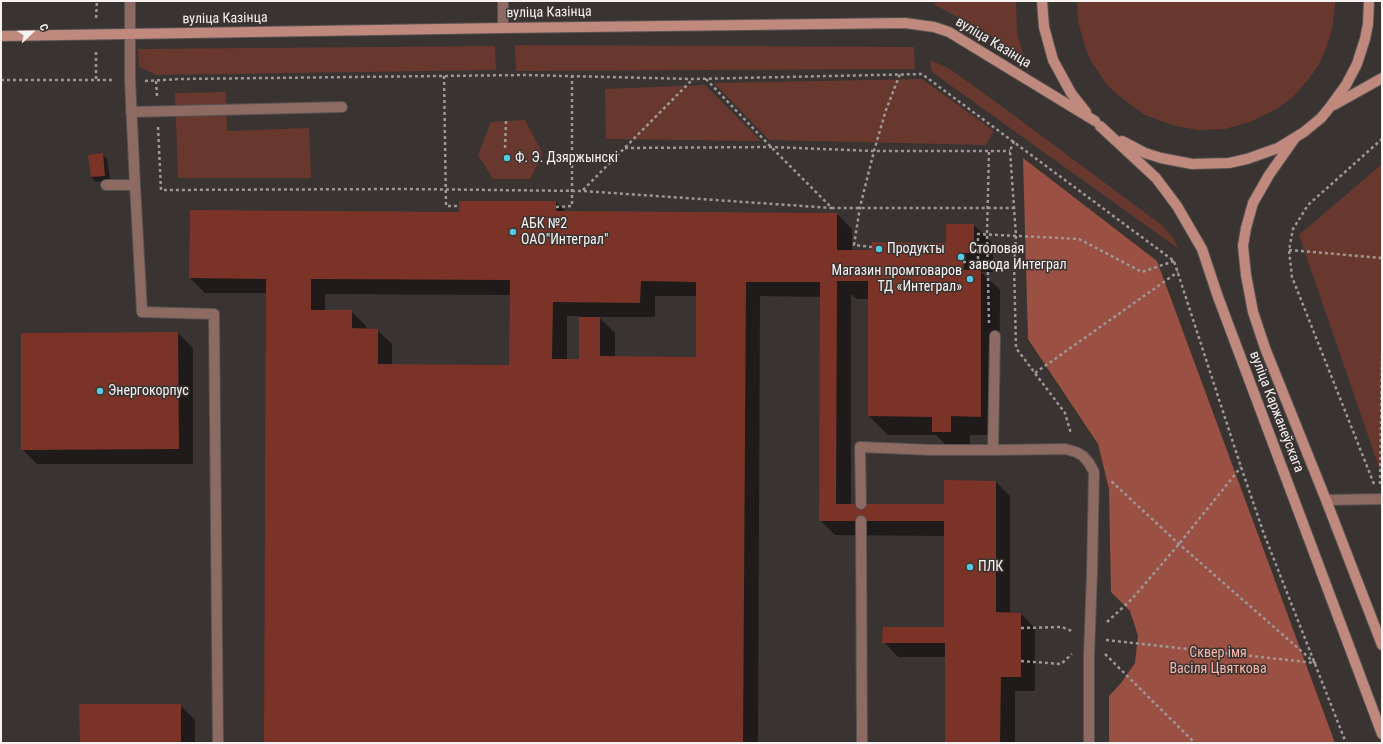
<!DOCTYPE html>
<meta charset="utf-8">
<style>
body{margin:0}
#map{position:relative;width:1383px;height:744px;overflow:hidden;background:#393332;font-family:"Roboto Condensed",sans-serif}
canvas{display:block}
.frame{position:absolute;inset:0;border:2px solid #f7f3f2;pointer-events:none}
.north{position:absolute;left:12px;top:12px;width:40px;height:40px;-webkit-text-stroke:3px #393332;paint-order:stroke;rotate:68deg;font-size:11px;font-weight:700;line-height:16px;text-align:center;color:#f7f3f2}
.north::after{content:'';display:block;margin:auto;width:14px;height:18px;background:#f7f3f2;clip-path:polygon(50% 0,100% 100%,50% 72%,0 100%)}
</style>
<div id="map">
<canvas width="1383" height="744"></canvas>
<div class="frame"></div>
<div class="north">С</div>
</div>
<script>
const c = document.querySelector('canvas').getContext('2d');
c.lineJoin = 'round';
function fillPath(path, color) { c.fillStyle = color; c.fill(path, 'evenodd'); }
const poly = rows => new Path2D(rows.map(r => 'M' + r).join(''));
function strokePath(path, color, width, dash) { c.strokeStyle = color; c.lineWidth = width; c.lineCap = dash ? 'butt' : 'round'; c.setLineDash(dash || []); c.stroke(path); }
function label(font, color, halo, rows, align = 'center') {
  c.font = font + ' "Roboto Condensed",sans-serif'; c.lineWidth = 3; c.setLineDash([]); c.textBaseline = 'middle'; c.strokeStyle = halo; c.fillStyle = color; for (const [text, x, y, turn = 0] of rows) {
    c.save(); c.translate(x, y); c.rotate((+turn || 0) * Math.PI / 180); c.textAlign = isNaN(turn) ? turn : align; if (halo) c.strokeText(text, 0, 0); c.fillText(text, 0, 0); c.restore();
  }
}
const green = poly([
 [940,1,1016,1,1017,32,1025,63,986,32,933,4],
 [1077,1,1335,1,1335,6,1332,30,1325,51,1318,66,1308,80,1293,97,1277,109,1250,122,1225,129,1197,130,1172,125,1145,115,1119,96,1107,85,1090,59,1085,47,1078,21],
 [515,45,914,47,915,69,516,71],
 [495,46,496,70,157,75,139,67,138,49],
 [930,60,950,69,985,94,1163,226,1173,238,1179,249,932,72],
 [922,79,994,131,986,145,769,140,714,83],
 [705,85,761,141,606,139,605,89],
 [226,92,227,131,309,128,311,178,178,178,175,93],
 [525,120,543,154,530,179,493,179,478,155,491,122],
 [1382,164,1382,476,1299,235]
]);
const forest = poly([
 [1023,158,1157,261,1335,743,1109,743,1109,696,1121,683,1135,663,1138,636,1130,611,1111,592,1109,489,1098,444,1028,339]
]);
const shadow = poly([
 [102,154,107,159,110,180,96,182,91,177],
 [556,202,566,212,837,214,852,229,852,251,873,251,947,244,974,225,993,244,993,272,981,272,1000,290,999,435,970,435,970,451,952,451,936,435,888,435,869,416,869,299,857,299,851,294,851,505,945,505,996,482,1010,496,1010,614,1021,614,1035,628,1035,691,1015,691,1015,743,946,743,946,657,898,657,884,642,945,628,945,536,835,535,820,520,821,297,760,296,758,743,265,743,267,293,205,293,190,278,191,211,460,213],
 [962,261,964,261,964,275],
 [325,294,511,295,510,366,392,366,392,344,377,330,366,330,366,326,351,311,325,311],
 [655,296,697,296,697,358,615,358,615,333,599,317,655,317],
 [567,316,580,316,580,360,567,360],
 [178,333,193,348,193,464,37,464,22,449],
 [180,705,195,720,195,743,81,743]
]);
const building = poly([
 [103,153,105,176,91,177,88,155],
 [459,201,556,201,556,211,837,213,837,250,872,250,872,242,946,243,946,224,974,224,974,253,963,253,963,270,981,270,981,417,951,416,951,432,932,432,932,417,868,416,868,281,837,281,836,504,944,504,944,480,996,481,996,612,1021,613,1021,677,1001,677,1000,743,945,743,945,643,882,643,883,627,944,627,944,521,819,521,820,282,746,282,743,743,264,743,266,279,189,278,190,210,459,212],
 [311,279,510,280,509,365,378,364,378,329,352,328,352,310,311,310],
 [641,281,696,282,696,357,600,356,600,317,579,317,579,359,552,359,553,302,640,303],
 [178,332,179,449,21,450,21,333],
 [79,704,181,704,181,743,80,743]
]);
const path = poly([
 [96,18,97,1],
 [444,76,446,206,460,206],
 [96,79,96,49],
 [706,79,771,147,832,208,1014,208],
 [1,80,114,80],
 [145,81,180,79,525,75,693,79,922,74,1174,261,1241,467,1264,534,1346,743],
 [156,81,157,96],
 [158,127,161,190,404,189,583,191,832,208],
 [1014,141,1010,151,1016,236,1014,264,1016,348,1065,413,1071,434],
 [505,148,506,121],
 [625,148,771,147,874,151,1010,151],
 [583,190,693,79],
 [556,207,572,206,572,76],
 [872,247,854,245,860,207,874,151,886,110,900,74],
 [1289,250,1382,258],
 [963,262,978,262,978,234,1079,239,1142,272,1174,261],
 [989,323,987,234,989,151],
 [1035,373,1178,272],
 [1374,484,1292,277,1289,250,1293,229,1308,205,1382,139],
 [1380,484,1382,356],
 [1107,622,1132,599,1179,544,1241,467],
 [1021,628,1062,627,1074,632],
 [1106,640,1315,663,1179,544,1110,480],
 [1105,654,1195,743],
 [1021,661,1061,664,1072,654]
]);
const service = poly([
 [503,1,503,28],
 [131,112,342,107],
 [106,185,135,185,130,80,130,1],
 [135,185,142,312,214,314,218,743],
 [995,336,993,450,1065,449,1076,452,1083,456,1089,463,1094,472,1092,573,1089,655,1089,743],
 [1326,500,1382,499],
 [861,504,860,447,932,450,993,450],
 [861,521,862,743]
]);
const secondary = poly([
 [1042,1,1044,27,1053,60,1071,93,1086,112],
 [1,36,503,28,905,23,934,27,949,32,1095,121],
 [1334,105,1382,78],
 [1100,126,1156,178,1177,206,1202,249,1218,297,1382,734],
 [1295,138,1269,175,1253,203,1246,228,1243,246,1246,275,1253,312,1265,348,1326,500,1382,645],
 [1122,141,1145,153,1161,158,1192,164,1229,163,1247,159,1278,148,1304,132,1321,118,1330,107,1346,85,1357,64,1365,39,1368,24,1369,1]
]);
const markers = [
 [507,158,4,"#55cae0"],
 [513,232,4,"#55cae0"],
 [879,249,4,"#55cae0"],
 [961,257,4,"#55cae0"],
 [970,279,4,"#55cae0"],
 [100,391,4,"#55cae0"],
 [970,567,4,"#55cae0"]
];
const streetNames = [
 ["вуліца Казінца",549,13,-1],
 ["вуліца Казінца",225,19,-1],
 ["вуліца Казінца",993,43,31],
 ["вуліца Каржанеўскага",1276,412,69]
];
const poiNames = [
 ["Ф. Э. Дзяржынскі",515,158],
 ["АБК №2",521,224],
 ["ОАО\"Интеграл\"",521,240],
 ["Продукты",887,249],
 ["Столовая",969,249],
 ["завода Интеграл",969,265],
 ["Магазин промтоваров",962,271,"right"],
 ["ТД «Интеграл»",962,287,"right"],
 ["Энергокорпус",108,391],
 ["ПЛК",978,567]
];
const parkNames = [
 ["Сквер імя",1218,653],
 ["Васіля Цвяткова",1218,669]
];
fillPath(green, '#68382f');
fillPath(forest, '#9a5042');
fillPath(shadow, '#0007');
fillPath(building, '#7a3326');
strokePath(service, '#575251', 12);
strokePath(secondary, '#575251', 12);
strokePath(path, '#9d9897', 2.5, [3, 3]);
strokePath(service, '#8d6b63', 10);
strokePath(secondary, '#bf897d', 10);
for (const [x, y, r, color] of markers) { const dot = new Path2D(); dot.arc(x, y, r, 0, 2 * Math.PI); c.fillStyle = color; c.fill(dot); strokePath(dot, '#393332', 1.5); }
label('14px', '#f7f3f2', '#393332', streetNames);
label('14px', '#f7f3f2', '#393332', poiNames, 'left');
label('14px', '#f9b7a9', '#393332', parkNames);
</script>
